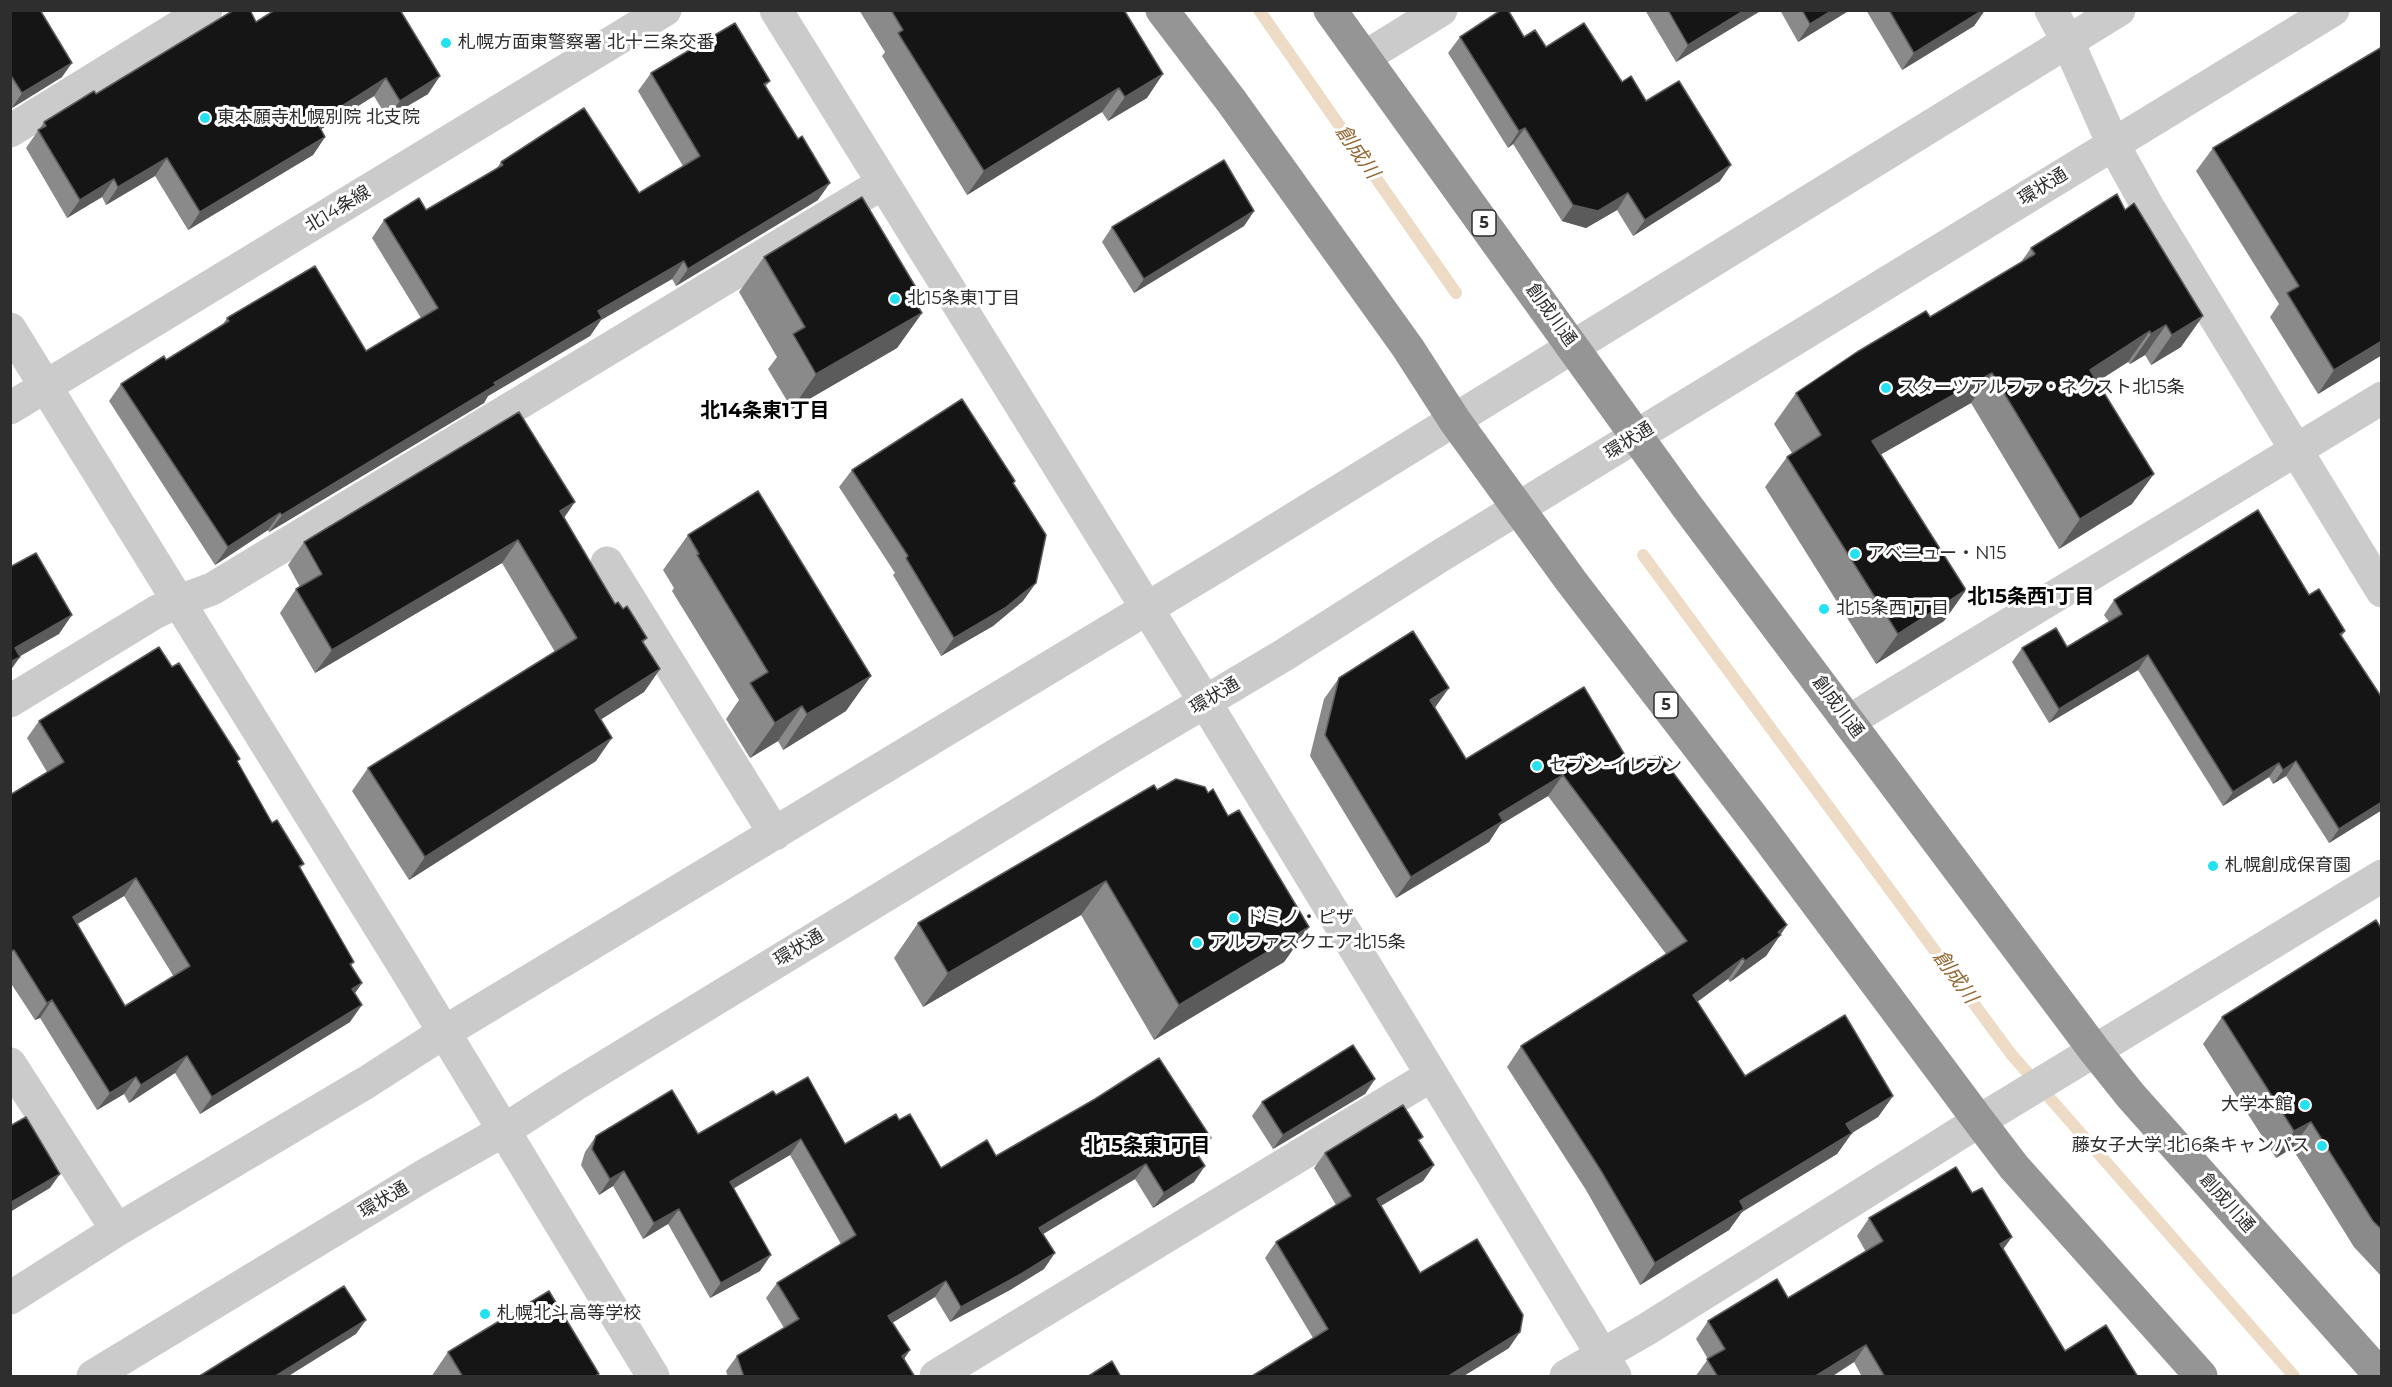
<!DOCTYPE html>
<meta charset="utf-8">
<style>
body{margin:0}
#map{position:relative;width:2392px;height:1387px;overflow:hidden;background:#fff;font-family:Montserrat,sans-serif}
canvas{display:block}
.frame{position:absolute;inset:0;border:12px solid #2e2e2e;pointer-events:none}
</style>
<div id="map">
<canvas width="2392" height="1387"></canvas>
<div class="frame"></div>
</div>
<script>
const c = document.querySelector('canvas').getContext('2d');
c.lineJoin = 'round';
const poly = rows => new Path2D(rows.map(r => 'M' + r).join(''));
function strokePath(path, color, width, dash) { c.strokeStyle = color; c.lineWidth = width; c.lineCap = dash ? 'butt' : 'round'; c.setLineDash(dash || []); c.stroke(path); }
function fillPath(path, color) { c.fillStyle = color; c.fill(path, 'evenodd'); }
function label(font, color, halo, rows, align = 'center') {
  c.font = font + ' Montserrat,"Noto Sans JP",sans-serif'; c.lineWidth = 6; c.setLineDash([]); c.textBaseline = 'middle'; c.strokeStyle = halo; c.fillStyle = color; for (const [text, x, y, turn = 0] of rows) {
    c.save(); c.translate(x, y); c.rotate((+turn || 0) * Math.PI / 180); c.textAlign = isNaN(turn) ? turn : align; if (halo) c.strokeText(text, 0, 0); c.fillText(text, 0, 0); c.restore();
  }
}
const stream = poly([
 [1259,10,1456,293],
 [1643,555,2011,1054,2294,1376]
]);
const minor = poly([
 [776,10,1205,702,1615,1376],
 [2051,10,2068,42,2113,144,2148,207,2382,591],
 [1365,57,1441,10],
 [10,131,206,10],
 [10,329,407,971,653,1376],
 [10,408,665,10],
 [607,563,775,834],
 [10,701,156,612,179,601,212,589,883,183],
 [1849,721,2382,398],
 [10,1064,117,1230],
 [10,1298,117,1230,367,1082,443,1033,1224,562,2119,10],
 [93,1376,425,1175,503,1131,573,1086,1119,753,1284,655,1440,556,2333,10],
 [936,1376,1432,1075],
 [1566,1376,1647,1329,1979,1121,2382,876]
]);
const highway = poly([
 [1162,10,1232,102,1408,348,1455,421,1571,581,1757,823,1979,1121,2014,1167,2201,1376],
 [1330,10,1686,505,2095,1051,2131,1096,2381,1376]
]);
const wall = poly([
 [10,10,62,77,12,108,10,105],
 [859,10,1124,10,1147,98,1108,121,1102,112,967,195,882,56,885,52],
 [1645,10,1762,10,1676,62],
 [1780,10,1850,10,1798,42],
 [1866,10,1985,10,1974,26,1902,70],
 [256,22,428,94,387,118,374,96,321,129,325,137,313,155,188,230,155,176,106,205,102,197,67,218,26,148,44,122,96,94],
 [1460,37,1524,37,1622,82,1646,101,1720,181,1633,236,1617,210,1586,228,1562,221,1513,144,1508,148,1448,53],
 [2382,47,2382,355,2318,394,2270,317,2279,304,2196,171,2213,148],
 [651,73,770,81,766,86,818,200,676,286,672,279,601,320,590,336,488,396,484,403,269,532,268,530,215,565,109,401,121,384,166,360,223,324,227,318,366,351,421,318,372,238,384,220,426,210,497,168,501,162,639,193,683,166,638,91],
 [2117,194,2181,347,2151,365,2145,355,2130,364,2128,362,2097,382,2132,504,2059,549,1971,403,1880,455,1966,590,1944,621,1876,664,1765,487,1787,457,1792,453,1774,424,1796,393,1930,317,2021,262,2031,248],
 [1254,211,1244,226,1134,293,1102,242,1112,227],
 [764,257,924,301,919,308,922,313,897,348,792,409,768,369,777,357,739,292],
 [852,470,1015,481,1013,484,1023,601,993,626,941,656,893,575,895,573,839,487],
 [564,517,615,604,623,609,647,638,643,643,660,669,644,692,600,720,596,761,409,880,352,791,368,768,555,652,502,563,315,673,280,613,296,589,300,587,288,565,304,542],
 [688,535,846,711,783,750,778,741,750,758,726,719,739,700,672,591,674,588,663,570],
 [2309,595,2345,631,2342,636,2382,698,2382,810,2329,843,2286,776,2273,784,2269,777,2223,806,2138,670,2049,723,2012,662,2022,648,2067,647,2109,622,2104,615,2114,600],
 [172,667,237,763,272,823,304,864,300,868,354,962,351,966,362,983,355,993,350,1022,200,1114,175,1073,129,1103,124,1094,97,1110,40,1018,35,1020,10,982,10,795,47,772,27,738,39,721],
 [124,896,174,977,125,1006,77,924],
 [1339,678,1435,708,1466,759,1629,762,1787,925,1766,956,1730,982,1728,979,1697,1002,1745,1076,1893,1096,1878,1117,1852,1133,1837,1154,1742,1212,1729,1230,1640,1285,1586,1190,1507,1067,1521,1046,1666,954,1548,796,1500,825,1489,842,1396,898,1310,756,1324,699],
 [1157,790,1208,793,1228,816,1309,927,1284,962,1154,1040,1081,915,923,1007,894,958,918,923],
 [2382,930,2382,1277,2354,1247,2292,1148,2276,1158,2203,1044,2222,1017],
 [1375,1079,1365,1094,1273,1149,1252,1116,1262,1102],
 [776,1095,845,1144,899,1120,941,1168,996,1156,1200,1154,1198,1155,1194,1182,1153,1208,1135,1179,1043,1234,1044,1269,1010,1290,950,1322,935,1297,892,1323,910,1350,904,1359,915,1377,728,1377,726,1371,737,1356,784,1328,766,1298,777,1283,841,1244,790,1155,734,1188,760,1271,710,1298,668,1224,643,1239,613,1186,599,1195,581,1165,585,1152,596,1136,698,1134],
 [1419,1142,1434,1165,1423,1181,1381,1206,1420,1273,1509,1348,1462,1377,1252,1377,1313,1338,1265,1258,1276,1242,1336,1205,1314,1168,1325,1153],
 [1869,1218,2003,1249,2065,1351,2138,1377,1862,1377,1854,1362,1831,1377,1695,1377,1708,1359,1696,1339,1708,1321,1788,1298,1866,1252,1857,1236],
 [448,1352,599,1374,598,1377,431,1377]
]);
const shadedWall = poly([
 [1745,10,1762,10,1676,62,1688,45],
 [1833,10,1850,10,1798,42,1810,24],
 [1983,10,1985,10,1974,26,1902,70,1914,53],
 [72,63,62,77,12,108,22,93],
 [1163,74,1147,98,1108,121,1125,97],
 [440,76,428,94,387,118,400,101],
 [386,78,374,96,304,140,317,122],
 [1119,88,1102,112,967,195,984,171],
 [1525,128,1513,144,1508,148,1519,131],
 [325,137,313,155,188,230,200,212],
 [167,158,155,176,106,205,118,187],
 [1731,165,1720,181,1633,236,1645,220],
 [114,179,102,197,67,218,80,200],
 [830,183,818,200,676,286,688,269],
 [1628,193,1617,210,1586,228,1562,221,1573,205],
 [1254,211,1244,226,1134,293,1144,279],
 [684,261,672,279,601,320,590,336,488,396,484,403,269,532,282,515,494,383,598,311],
 [924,301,912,318,922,313,897,348,792,409,816,374,917,305],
 [2203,316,2181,347,2151,365,2172,335],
 [2166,325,2145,355,2130,364,2151,334],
 [2150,331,2128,362,2068,400,2090,370],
 [2382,341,2382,355,2318,394,2334,370],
 [1992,373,1971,403,1850,472,1872,441],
 [2154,474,2132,504,2059,549,2080,519],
 [575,502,559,525,560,511],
 [280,513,268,530,215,565,228,547],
 [518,540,502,563,315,673,332,650],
 [1036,583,1023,601,993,626,941,656,954,638],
 [1966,590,1944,621,1876,664,1898,634],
 [72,615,59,634,10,662,15,648],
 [2148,655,2138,670,2049,723,2059,709],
 [20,657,10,671,10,662],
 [660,669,644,692,578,734,595,710],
 [871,676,846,711,783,750,807,714],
 [1449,688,1434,709,1430,700],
 [802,706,778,741,750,758,775,723],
 [612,738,596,761,409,880,425,857],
 [2296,761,2286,776,2273,784,2283,770],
 [2279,763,2269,777,2223,806,2233,792],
 [1563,775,1548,796,1500,825,1489,842,1396,898,1411,877,1499,814],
 [2382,802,2382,810,2329,843,2339,829],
 [136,878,124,896,61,934,73,917],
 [1106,881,1081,915,923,1007,948,973],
 [1787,925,1766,956,1730,982,1745,961,1778,932],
 [1309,927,1284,962,1154,1040,1179,1005],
 [1743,958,1728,979,1678,1016,1693,995],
 [362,983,350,1000,352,989],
 [52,1000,40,1018,35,1020,47,1003],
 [362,1005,350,1022,200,1114,212,1097],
 [187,1056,175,1073,129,1103,141,1085],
 [136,1077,124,1094,97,1110,110,1093],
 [1375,1079,1365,1094,1273,1149,1283,1135],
 [1893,1096,1878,1117,1832,1145,1846,1124],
 [2311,1122,2292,1148,2276,1158,2294,1131],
 [1852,1133,1837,1154,1742,1212,1729,1230,1640,1285,1655,1263,1740,1201],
 [1211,1138,1200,1154,1183,1165,1194,1149],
 [801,1139,790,1155,719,1197,730,1182],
 [1146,1164,1135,1179,1028,1243,1039,1228],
 [1434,1165,1423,1181,1365,1215,1377,1199],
 [1205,1166,1194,1182,1153,1208,1164,1193],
 [624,1171,613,1186,599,1195,610,1179],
 [60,1174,50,1188,10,1212,10,1203],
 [679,1209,668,1224,643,1239,654,1223],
 [2012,1237,1999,1255,2000,1244],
 [1055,1253,1044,1269,1010,1290,950,1322,961,1307],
 [771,1255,760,1271,710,1298,721,1283],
 [946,1281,935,1297,877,1332,888,1316],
 [366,1320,356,1334,287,1377,274,1377],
 [1520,1332,1509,1348,1462,1377,1447,1377],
 [1866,1345,1854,1362,1831,1377,1814,1377],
 [910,1350,899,1366,902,1356]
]);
const building = poly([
 [10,10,40,10,72,63,22,93,10,74,10,10],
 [234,10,250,10,256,22,275,10,400,10,440,76,400,101,386,78,317,122,325,137,200,212,167,158,118,187,114,179,80,200,38,130,46,126,44,122,94,91,96,94,234,10],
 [891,10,1124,10,1163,74,1125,97,1119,88,984,171,898,33,903,30,891,10],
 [1501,10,1508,10,1524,37,1535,30,1546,47,1584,23,1622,82,1631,76,1646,101,1679,81,1731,165,1645,220,1628,193,1598,211,1573,205,1525,128,1519,131,1460,37,1501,10],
 [1668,10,1745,10,1688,45,1668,10],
 [1802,10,1833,10,1810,24,1802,10],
 [1889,10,1983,10,1914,53,1889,10],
 [735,23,770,81,764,84,798,139,802,136,830,183,688,269,684,261,598,311,602,318,494,383,496,385,282,515,280,513,228,547,121,384,164,356,166,360,229,321,227,318,315,266,366,351,438,308,384,220,419,198,426,210,503,165,501,162,584,108,639,193,700,156,651,73,735,23],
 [2382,47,2382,341,2334,370,2287,293,2299,286,2213,148,2382,47],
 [1224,160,1254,211,1144,279,1112,227,1224,160],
 [2117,194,2125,210,2134,203,2203,316,2172,335,2166,325,2151,334,2150,331,2090,370,2154,474,2080,519,1992,373,1872,441,1966,590,1898,634,1787,457,1821,435,1796,393,1857,352,1926,311,1930,317,2035,254,2031,248,2117,194],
 [862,197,924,301,917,305,922,313,816,374,793,334,805,327,764,257,862,197],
 [962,399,1015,481,1013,483,1046,535,1036,583,1005,608,954,638,906,558,908,556,852,470,962,399],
 [519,412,575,502,560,511,615,604,618,602,623,609,627,606,647,638,642,641,660,669,595,710,612,738,425,857,368,768,577,638,518,540,332,650,296,589,322,574,304,542,519,412],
 [758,491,871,676,807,714,802,706,775,723,750,683,768,672,697,555,699,554,688,535,758,491],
 [2258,510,2309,595,2319,589,2345,631,2340,634,2382,698,2382,802,2339,829,2296,761,2283,770,2279,763,2233,792,2148,655,2059,709,2022,648,2056,628,2067,647,2122,614,2114,600,2258,510],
 [36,553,72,615,15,648,20,657,10,662,10,567,36,553],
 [1413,631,1449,688,1430,700,1466,759,1584,687,1629,762,1660,755,1787,925,1778,932,1781,935,1745,961,1743,958,1693,995,1745,1076,1845,1015,1893,1096,1846,1124,1852,1133,1740,1201,1744,1209,1655,1263,1600,1169,1521,1046,1687,941,1563,775,1499,814,1503,821,1411,877,1325,735,1339,678,1413,631],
 [159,647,172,667,179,663,240,759,237,761,272,823,277,820,304,864,299,866,354,962,350,964,362,983,352,989,362,1005,212,1097,187,1056,141,1085,136,1077,110,1093,52,1000,47,1003,14,950,10,952,10,795,64,762,39,721,159,647],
 [136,878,190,966,125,1006,73,917,136,878],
 [1176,779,1205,787,1208,793,1213,789,1228,816,1239,810,1309,927,1179,1005,1106,881,948,973,918,923,1154,785,1157,790,1176,779],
 [2376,920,2382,930,2382,1230,2373,1221,2311,1122,2294,1131,2222,1017,2376,920],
 [1353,1045,1375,1079,1283,1135,1262,1102,1353,1045],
 [1159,1058,1211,1138,1194,1149,1205,1166,1164,1193,1146,1164,1039,1228,1055,1253,1021,1274,961,1307,946,1281,888,1316,910,1350,902,1356,915,1377,744,1377,737,1356,799,1319,777,1283,856,1235,801,1139,730,1182,771,1255,721,1283,679,1209,654,1223,624,1171,610,1179,592,1149,596,1136,672,1090,698,1134,773,1091,776,1095,808,1077,845,1144,896,1114,899,1120,910,1114,941,1168,987,1140,996,1156,1095,1099,1159,1058],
 [1403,1105,1423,1137,1418,1140,1434,1165,1377,1199,1420,1273,1477,1239,1523,1315,1520,1332,1447,1377,1253,1377,1252,1376,1328,1329,1276,1242,1351,1196,1325,1153,1403,1105],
 [26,1117,60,1174,10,1203,10,1126,26,1117],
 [1956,1167,1972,1193,1982,1188,2012,1237,2000,1244,2065,1351,2106,1325,2138,1377,1885,1377,1866,1345,1814,1377,1718,1377,1707,1359,1725,1349,1708,1321,1777,1279,1788,1298,1883,1241,1869,1218,1956,1167],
 [344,1286,366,1320,274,1377,198,1377,344,1286],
 [549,1291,599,1374,597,1375,598,1377,463,1377,448,1352,549,1291],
 [1112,1361,1121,1377,1087,1377,1112,1361]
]);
const markers = [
 [446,43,6,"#23e1f1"],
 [205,118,6,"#23e1f1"],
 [895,299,6,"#23e1f1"],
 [1886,388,6,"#23e1f1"],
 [1855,554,6,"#23e1f1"],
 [1824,609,6,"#23e1f1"],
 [1537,766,6,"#23e1f1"],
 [2213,866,6,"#23e1f1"],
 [1234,918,6,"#23e1f1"],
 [1197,943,6,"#23e1f1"],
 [2305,1105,6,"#23e1f1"],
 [2322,1146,6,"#23e1f1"],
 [485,1314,6,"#23e1f1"]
];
const shields = [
 [1484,223,24],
 [1666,705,24]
];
const shieldNames = [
 ["5",1484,223],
 ["5",1666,705]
];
const poiNames = [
 ["札幌方面東警察署 北十三条交番",458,43],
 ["東本願寺札幌別院 北支院",217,118],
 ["北15条東1丁目",907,299],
 ["スターツアルファ・ネクスト北15条",1898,388],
 ["アベニュー・N15",1867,554],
 ["北15条西1丁目",1836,609],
 ["セブン-イレブン",1549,766],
 ["札幌創成保育園",2225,866],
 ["ドミノ・ピザ",1246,918],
 ["アルファスクエア北15条",1209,943],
 ["大学本館",2293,1105,"right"],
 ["藤女子大学 北16条キャンパス",2310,1146,"right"],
 ["札幌北斗高等学校",497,1314]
];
const streetNames = [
 ["環状通",2043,187,-32],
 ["北14条線",338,209,-31],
 ["創成川通",1551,315,54],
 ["環状通",1629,441,-32],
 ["環状通",1215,696,-31],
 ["創成川通",1838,707,53],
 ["環状通",799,948,-31],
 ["環状通",384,1200,-31],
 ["創成川通",2227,1203,48]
];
const waterNames = [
 ["創成川",1357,152,55],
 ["創成川",1955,977,54]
];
const neighbourhoodNames = [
 ["北14条東1丁目",765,411],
 ["北15条西1丁目",2031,597],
 ["北15条東1丁目",1147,1146]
];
strokePath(stream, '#eedbc5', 12);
strokePath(minor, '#cbcbcb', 33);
strokePath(highway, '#959595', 33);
fillPath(wall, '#8a8a8a');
fillPath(shadedWall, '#5b5b5b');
fillPath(building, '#151515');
strokePath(building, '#5b5b5b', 1.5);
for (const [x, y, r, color] of markers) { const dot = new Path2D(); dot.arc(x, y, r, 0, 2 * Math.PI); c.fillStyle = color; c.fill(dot); strokePath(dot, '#fff', 2); }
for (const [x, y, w] of shields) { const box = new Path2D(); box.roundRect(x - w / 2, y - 13, w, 26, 4.5); c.fillStyle = '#fff'; c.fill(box); strokePath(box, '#2e2e2e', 1.5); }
label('bold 16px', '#2e2e2e', null, shieldNames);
label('18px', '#2e2e2e', '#fff', poiNames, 'left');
label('18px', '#2e2e2e', '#fff', streetNames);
label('italic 20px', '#956936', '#fff', waterNames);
label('bold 20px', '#000', '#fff', neighbourhoodNames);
</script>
